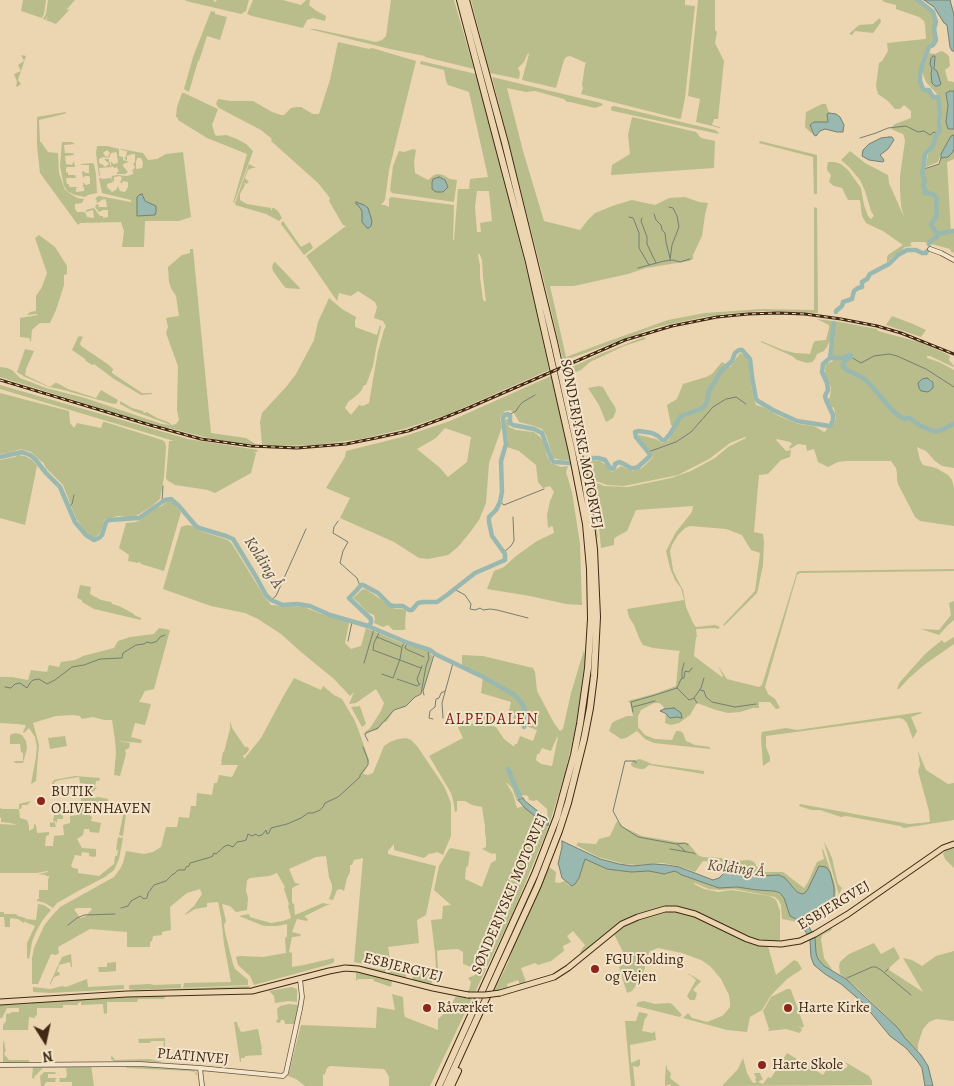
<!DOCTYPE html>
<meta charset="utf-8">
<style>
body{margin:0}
#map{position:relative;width:954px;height:1086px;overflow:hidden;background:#ecd5b1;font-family:Alegreya,serif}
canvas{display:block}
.north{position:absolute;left:20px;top:1016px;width:50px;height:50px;-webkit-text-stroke:4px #f3e4cc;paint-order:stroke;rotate:170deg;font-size:14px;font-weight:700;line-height:20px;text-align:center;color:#412913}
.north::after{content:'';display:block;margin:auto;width:18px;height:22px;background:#412913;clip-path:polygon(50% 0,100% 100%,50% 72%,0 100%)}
</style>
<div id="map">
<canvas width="954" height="1086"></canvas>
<div class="north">N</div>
</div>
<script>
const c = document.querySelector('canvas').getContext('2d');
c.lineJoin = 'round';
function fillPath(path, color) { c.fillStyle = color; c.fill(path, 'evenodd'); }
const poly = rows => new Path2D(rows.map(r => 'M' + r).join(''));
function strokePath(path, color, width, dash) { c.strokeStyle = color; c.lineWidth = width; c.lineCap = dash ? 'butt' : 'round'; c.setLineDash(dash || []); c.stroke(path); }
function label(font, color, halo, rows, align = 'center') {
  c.font = font + ' Alegreya,serif'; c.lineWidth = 4; c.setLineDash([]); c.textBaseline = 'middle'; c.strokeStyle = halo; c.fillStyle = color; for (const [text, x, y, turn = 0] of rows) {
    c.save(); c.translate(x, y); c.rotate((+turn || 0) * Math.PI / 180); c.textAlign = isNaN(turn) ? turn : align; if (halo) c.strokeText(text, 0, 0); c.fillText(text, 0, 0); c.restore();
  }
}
const green = poly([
 [23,0,46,0,44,14,42,18,21,11],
 [48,0,75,0,66,10,70,9,56,24,46,20,48,15,45,20,43,19,46,14],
 [185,0,214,0,214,2,215,2,217,0,249,0,246,11,241,14,186,1],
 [253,0,283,0,301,5,306,0,310,0,309,5,315,10,326,16,325,21,313,18,307,20,303,28,252,16,247,14],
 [391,0,454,0,474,69,425,57,425,56,390,49,309,29,315,29,376,42,382,40,386,36],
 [471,0,685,0,685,5,695,6,685,98,681,118,680,119,581,94,583,88,582,85,585,65,586,63,570,56,566,57,564,60,556,88,522,80,529,54,528,53,524,62,518,68,520,73,519,79,490,73],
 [698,0,715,0,715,30,717,32,715,43,724,61,718,119,714,119,712,125,720,127,720,128,696,122,700,99,688,96],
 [882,0,917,0,933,12,935,21,937,21,934,33,937,40,928,49,922,62,920,78,920,84,923,90,928,90,932,97,937,97,938,99,940,113,938,119,939,131,936,133,934,141,932,147,924,155,923,167,923,168,925,169,939,164,941,158,945,158,951,154,954,149,954,159,947,162,951,232,954,232,954,252,952,253,950,249,924,242,912,242,910,244,912,246,905,247,901,251,891,258,887,263,887,258,888,255,903,245,883,231,866,223,862,216,860,200,848,200,842,188,834,186,829,182,831,175,827,170,827,167,828,162,835,162,841,164,848,170,861,188,864,205,868,216,871,219,874,216,871,211,865,191,860,180,849,167,841,160,850,151,865,163,888,175,889,183,904,217,901,206,900,189,900,176,905,141,904,136,903,134,893,130,891,128,895,124,911,118,911,111,904,105,900,109,895,109,888,101,878,94,876,86,879,63,882,61,888,51,887,43,925,39,926,38,925,25,924,21,919,17,896,9,896,5,884,2],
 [211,11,215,12,215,14,227,17,220,40,207,36,199,61,198,61,189,92,184,89,193,57],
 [880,18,881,22,873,33,855,31,852,35,849,34,859,25,873,24,876,21],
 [338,42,369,49,372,48,416,61,389,170,385,200,381,205,385,205,389,207,389,199,391,197,454,205,453,240,454,240,458,189,469,189,470,179,488,177,469,92,448,85,446,81,444,70,420,64,421,61,476,74,529,279,549,370,449,414,404,429,361,439,316,445,274,446,262,445,260,422,262,413,286,387,296,374,314,340,318,322,329,298,342,309,356,317,355,321,355,327,377,335,380,325,381,327,376,349,373,366,366,385,364,385,361,391,356,396,348,402,345,408,351,415,359,405,363,406,369,403,378,351,384,330,386,326,383,321,374,318,377,307,375,302,358,291,351,296,339,293,337,301,306,256,346,226,343,225,329,201,330,198,318,183,271,141,272,139,261,130,219,108,216,104,218,99,231,101,253,101,272,112,281,115,284,115,291,108,297,107,301,107,313,114,319,114,330,80],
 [477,191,489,191,492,221,480,223,481,232,477,232,475,207],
 [479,253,482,260,483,277,486,302,483,300,480,277,480,265,478,256],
 [941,51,944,52,949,56,950,66,945,70,948,81,954,82,954,91,950,91,946,97,948,105,946,122,948,129,954,129,954,135,951,136,941,154,938,162,926,167,928,154,932,149,941,128,942,110,940,99,937,94,926,82,922,72,929,53,935,54],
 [21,55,26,56,18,80,21,84,17,87,16,86,17,82,14,74,21,71,18,65,24,61],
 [492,77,601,103,603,105,595,108,570,102,567,102,564,99,535,91,526,92,507,88,523,151,544,221,580,230,588,220,595,213,615,205,632,200,655,205,669,198,685,197,699,202,708,203,705,215,702,236,693,255,693,259,689,261,646,268,628,274,574,286,550,286,566,357,609,341,668,320,705,313,762,309,814,310,814,207,817,208,818,313,762,311,725,314,704,317,657,327,563,361,546,289],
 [182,93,184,93,218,109,212,125,215,135,217,136,226,135,237,139,246,144,253,151,234,203,233,203,247,154,207,138,178,120,178,118,176,117,177,107],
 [822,104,826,104,829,113,827,114,829,121,826,122,812,123,810,125,813,134,809,131,805,127,806,112],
 [614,106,715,130,718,132,719,134,613,111,611,110,611,107],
 [66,112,66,113,64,114,39,120,40,142,41,142,48,152,58,153,59,173,65,190,77,198,84,199,82,203,75,204,75,209,76,210,77,212,85,212,87,217,94,218,93,210,86,212,86,210,94,208,100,216,103,216,103,218,108,217,108,210,103,210,99,212,95,207,96,205,98,204,99,207,107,207,106,200,105,199,101,200,101,201,96,203,97,200,95,199,97,197,99,196,131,202,131,200,102,193,99,178,101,178,102,179,110,178,113,182,107,184,107,187,112,192,116,190,118,186,120,191,125,192,128,187,128,182,123,181,122,183,120,183,122,178,120,176,114,177,114,182,111,179,112,176,117,175,127,176,133,174,133,171,131,171,133,170,135,167,133,164,136,161,136,169,142,168,143,163,141,158,137,158,137,160,135,162,135,154,132,154,127,156,127,161,126,160,124,157,126,157,127,151,121,150,121,149,143,153,148,160,157,159,166,154,183,152,191,217,179,221,145,221,144,247,122,247,124,231,121,222,80,223,78,225,40,173,37,146,37,117],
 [143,196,145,201,155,215,138,216],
 [632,117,696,132,701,138,715,141,714,168,611,175,612,165,630,154,628,135],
 [760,141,817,155,817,194,814,194,813,157,759,143],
 [62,142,72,142,75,144,64,145,65,153,73,153,74,155,65,156,66,164,72,165,74,161,75,167,67,167,66,168,66,172,68,173,68,175,75,175,76,178,67,178,66,179,67,184,69,184,69,186,70,187,78,187,76,188,76,192,84,191,84,187,82,187,83,186,83,183,84,183,85,185,90,184,90,178,89,176,85,176,83,178,82,172,84,171,85,173,89,173,89,165,80,165,82,164,92,163,94,164,96,174,97,193,88,195,85,197,75,195,67,191,64,186,60,166],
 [97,146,107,146,119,149,119,156,123,157,123,160,129,162,123,164,123,166,128,172,125,174,117,174,117,172,119,172,117,167,115,168,113,167,111,165,111,162,112,162,113,164,118,163,117,154,116,152,111,153,109,158,108,156,110,153,107,150,103,153,106,157,107,156,108,158,103,157,99,159,99,162,100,164,102,164,105,167,109,164,108,162,107,162,104,159,109,159,109,162,110,162,110,165,112,167,99,168,100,175,99,176,96,153],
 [413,149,416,150,414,162,415,173,428,180,434,175,438,174,443,175,450,179,457,180,454,202,392,193,390,190,393,166,399,151,404,152],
 [444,179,445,190,443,192,436,192,431,186],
 [249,164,256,168,252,168,248,170,245,178,249,182,246,184,245,183,244,183,245,185,240,194,240,200,247,204,271,208,271,210,272,210,272,208,274,208,278,211,282,218,279,221,266,214,235,205,236,204,235,203],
 [283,221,301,247,310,242,313,248,304,255,281,224,282,222],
 [39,235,55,247,67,266,67,274,64,275,64,285,56,310,50,323,40,323,36,326,32,330,31,342,29,338,20,337,20,318,38,315,37,314,27,315,30,312,36,311,36,296,42,287,47,273,35,238],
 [190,249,193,249,211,433,246,438,257,445,216,440,169,428,163,428,0,377,0,367,7,368,12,370,20,378,46,388,85,398,162,424,171,425,133,411,120,404,120,401,132,408,143,411,144,413,147,412,157,418,168,422,172,425,176,424,179,420,177,410,178,366,166,333,168,327,166,318,179,316,176,296,171,288,169,282,168,267,182,255,190,253],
 [274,262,276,263,300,288,300,289,286,288,283,285,273,271,272,267],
 [892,316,913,324,926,330,921,337,886,325],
 [817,319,840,322,877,329,878,331,919,342,949,355,950,357,949,360,954,366,953,367,930,356,927,356,927,358,939,362,954,370,954,468,942,466,935,461,926,451,917,447,920,460,923,465,936,468,948,475,952,480,954,488,954,526,920,521,915,517,898,484,897,480,897,474,896,468,891,461,846,461,838,462,828,467,818,462,814,449,807,451,806,445,798,444,790,449,789,447,792,444,790,442,777,439,776,440,786,451,791,450,790,457,781,460,768,474,759,475,754,532,763,534,764,542,763,565,758,589,757,593,724,626,723,625,755,591,760,553,751,550,742,535,726,529,690,526,685,528,678,535,672,545,670,551,673,570,677,579,683,590,686,607,693,623,696,627,715,625,720,627,718,629,715,628,696,629,697,637,696,637,694,656,722,677,723,676,718,666,727,679,759,687,762,685,797,572,800,571,954,569,954,571,800,573,797,575,765,687,768,694,775,699,780,708,776,709,770,702,759,702,759,708,753,708,740,712,728,713,716,710,697,703,690,715,679,723,671,725,665,723,666,713,663,706,659,703,654,703,641,710,638,716,638,727,645,735,655,739,672,740,676,731,680,731,683,733,686,741,695,745,710,747,710,749,654,743,645,739,637,731,626,738,621,739,609,731,612,723,615,721,627,716,633,716,630,703,628,701,657,693,676,686,679,654,680,651,653,648,643,645,640,640,634,625,629,617,627,609,684,600,681,588,675,580,670,568,666,551,676,532,692,512,693,506,636,510,627,531,616,537,614,539,614,545,601,548,597,507,593,485,597,483,604,486,628,487,671,478,691,471,715,458,728,447,746,438,745,437,730,443,709,459,678,475,624,486,607,485,596,481,594,479,591,472,594,466,593,463,585,462,591,460,600,461,606,465,609,470,612,472,621,466,633,471,634,470,642,468,653,457,650,452,638,436,639,435,656,439,662,443,668,441,676,428,671,425,667,405,677,399,683,384,706,377,712,374,722,362,730,367,740,353,747,357,749,361,750,379,754,400,756,405,763,407,779,416,798,424,814,426,824,432,826,431,827,428,831,427,834,424,836,419,834,408,829,405,828,402,828,399,830,397,831,388,825,374,825,369,826,364,833,361,832,355,833,341,829,342,827,347,824,351,817,354,815,359,812,362,807,363,797,360,792,356,761,342,761,341,783,350,795,353,810,354,813,344,815,341,826,340,829,328,829,325],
 [927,378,932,380,934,384,921,391,919,381,922,379],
 [80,336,83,337,80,343,81,346,109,365,113,369,112,372,112,373,142,393,152,393,152,394,141,395,114,379,94,364,92,365,86,361,85,359,72,350,78,337],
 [644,337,646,339,624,346,590,362,581,370,576,372,567,374,565,370,603,353],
 [25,349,34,351,26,369,25,375,50,387,55,383,57,383,68,389,96,398,101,390,118,400,116,404,110,403,60,389,49,387,25,377,17,372],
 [551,376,570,460,561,460,553,458,546,435,542,429,534,426,519,422,514,413,510,410,505,411,500,418,502,427,489,463,486,503,479,520,471,531,458,547,448,555,428,559,419,558,394,542,340,518,350,498,326,488,345,457,346,451,402,437,450,421],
 [445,428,471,437,467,462,448,477,439,467,417,449,436,438],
 [0,385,188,439,258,450,257,452,253,452,256,453,251,473,215,493,208,490,175,485,167,480,166,478,169,441,174,441,0,389],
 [599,386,603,387,608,396,615,407,616,411,613,418,606,422,599,405,588,388],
 [0,393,69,411,70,423,74,428,77,423,101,428,103,422,105,422,162,440,165,442,166,447,164,477,160,499,152,506,133,518,118,516,104,520,102,528,100,533,96,537,92,537,84,530,76,518,63,485,46,468,43,462,42,462,31,452,21,449,8,453,0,454],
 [506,419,508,420,509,427,516,430,534,432,540,437,544,443,547,456,551,463,561,467,568,466,566,472,572,492,580,544,582,605,566,604,530,596,487,589,494,571,504,567,516,556,537,541,554,533,553,527,552,526,548,528,548,527,547,515,550,501,554,492,550,486,543,488,538,482,536,465,519,451,507,447,508,439,506,427],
 [18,455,25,456,32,460,37,466,25,525,0,518,0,460,15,457],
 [588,470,598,537,597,538,587,472],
 [169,501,173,503,181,512,164,571,141,564,141,563,138,562,138,563,128,561,129,555,119,548,126,523,136,522,140,520,153,509,162,506,165,503],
 [187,525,193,526,200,531,228,540,232,544,264,596,271,605,304,607,319,613,349,623,345,643,351,649,361,646,366,628,406,645,428,650,433,657,423,691,420,694,415,697,406,706,394,710,387,721,383,723,377,730,372,731,363,735,365,732,370,728,381,711,384,703,376,689,356,703,349,704,354,692,350,696,334,679,301,652,281,634,258,619,245,613,211,606,163,589,181,527],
 [80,585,91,587,90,594,101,600,111,602,112,604,119,606,134,614,134,615,141,618,141,620,94,609,82,602,82,600,77,598],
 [363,589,367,590,382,600,390,607,395,609,402,609,406,610,405,627,406,629,403,630,393,630,388,625,383,627,374,623,375,619,374,615,367,612,358,602,353,598],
 [954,601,954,620,948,625,939,635,921,629,939,630,951,615,949,603],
 [159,628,170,630,154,689,145,691,139,702,151,704,145,725,135,723,131,737,142,740,141,743,118,741,130,743,129,748,125,750,126,754,120,776,114,775,116,753,115,740,112,720,104,720,93,717,82,719,80,716,72,715,56,716,33,723,39,745,38,756,36,781,31,784,36,757,37,747,35,737,29,728,24,733,23,732,26,725,17,724,0,723,0,677,12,677,28,680,31,670,47,672,49,665,59,667,61,662,75,660,83,656,114,648,118,641,130,637,154,634],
 [954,637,954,644,924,665,908,679,899,689,897,689,900,682,926,653,942,640,944,643],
 [584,650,585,657,584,669,576,726,565,773,550,822,548,819,547,809,537,800,534,801,529,800,528,796,524,795,519,797,520,799,517,801,512,788,507,783,506,783,513,794,517,808,524,806,542,822,548,827,546,833,512,915,430,1086,389,1086,389,1077,385,1070,383,1069,330,1066,327,1068,325,1074,323,1075,323,1086,305,1086,296,1079,288,1076,301,1025,376,1028,377,1007,395,1010,392,994,403,997,404,1013,405,1017,438,1030,438,1019,448,1010,456,996,469,990,471,982,468,978,475,975,477,969,463,964,463,952,458,949,441,950,437,951,438,969,436,969,435,953,431,920,442,919,443,906,451,905,434,890,439,866,449,849,451,848,470,852,468,866,466,867,465,879,482,887,491,863,496,860,496,855,495,853,492,854,482,849,486,847,486,839,485,832,485,826,482,807,472,805,465,801,457,801,457,811,455,812,453,800,451,793,429,756,463,738,458,727,475,723,475,711,499,719,497,725,480,721,479,722,496,727,504,739,513,746,514,746,515,744,517,744,520,736,533,741,537,730,512,721,515,714,509,711,511,702,481,693,483,677,462,667,462,655,483,656,533,668,535,672,537,691,554,723,560,731,563,729,571,693],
 [557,737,558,737,552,766,541,764,536,760,537,754,539,754,542,748,551,751],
 [294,678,321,690,323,686,334,695,342,699,352,716,353,717,357,726,369,760,368,765,363,774,368,775,373,773,384,746,390,742,398,739,406,738,411,740,417,746,444,786,447,793,451,803,451,836,443,855,437,852,431,854,430,853,424,858,394,850,394,844,388,851,388,854,436,866,426,915,417,920,419,943,388,947,392,971,406,974,406,979,389,974,385,971,385,974,342,967,339,966,351,964,384,970,378,967,354,962,363,858,354,860,352,865,350,865,350,872,347,878,344,891,341,889,337,890,333,900,329,899,332,890,332,885,329,877,326,856,316,857,289,869,295,883,300,884,292,888,292,903,294,904,295,915,323,903,331,905,327,905,305,916,305,917,308,919,307,921,297,919,292,932,300,934,301,936,292,937,289,952,292,953,292,967,304,965,334,958,334,962,331,964,254,985,250,976,238,965,236,957,240,956,263,957,286,953,285,938,287,937,287,924,277,926,264,926,239,916,249,914,250,917,253,918,271,923,283,921,291,918,288,906,289,904,284,889,285,887,277,873,269,876,250,878,247,880,246,890,248,898,247,910,236,912,230,906,222,904,226,921,224,925,225,932,233,964,235,969,248,980,248,985,183,988,184,983,231,982,224,944,221,917,218,902,207,903,207,907,195,909,185,915,185,914,194,906,202,894,200,889,187,893,170,907,171,930,162,932,162,935,153,936,152,941,150,942,150,947,127,947,127,932,90,929,58,947,59,953,56,955,51,954,38,984,32,984,32,958,34,948,44,926,50,918,60,907,114,877,120,869,123,863,126,851,144,854,153,852,161,847,166,827,177,827,179,817,189,818,191,806,196,806,197,793,212,795,214,783,217,783,219,775,232,777,238,765,221,765,222,762,221,762,223,752,224,752,230,729,230,721,232,728,245,747,248,747,249,750,245,755,243,755,244,759,261,738,283,697],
 [77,908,91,908,92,909,86,916,80,918,74,909],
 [360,706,366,724,362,727,351,707],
 [921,712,922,713,911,717,917,731,913,739,907,723,903,719,899,718,766,736,766,747,770,757,770,761,763,766,761,737,762,732,786,728,797,730],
 [16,733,22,735,26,741,27,748,23,763,15,763,14,761,23,761,23,753,21,752,20,744,10,744,10,735,12,734],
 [65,736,67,746,50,749,48,738],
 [918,751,926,770,948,784,954,783,954,820,904,828,900,826,846,816,841,817,820,810,811,810,799,806,800,804,909,824,930,822,929,811,918,771,920,765],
 [640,759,652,764,704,771,704,774,649,765,644,769,640,769,633,767,631,765,632,761],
 [75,776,100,778,99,781,96,781,95,787,97,788,91,793,95,798,98,797,108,799,106,806,101,806,100,803,90,802,88,814,92,817,91,821,101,823,99,833,90,832,89,829,84,829,83,835,77,839,82,848,96,849,96,856,94,857,89,856,89,853,82,852,81,856,75,855,71,866,73,868,78,869,78,873,99,876,114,864,115,856,117,856,118,850,116,850,118,837,123,838,119,859,114,870,105,877,80,890,57,903,53,908,45,903,37,901,37,899,39,899,39,890,48,890,48,879,49,878,49,876,46,876,46,875,38,874,48,872,48,871,36,873,0,873,0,824,17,825,10,823,1,822,1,818,0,817,0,808,2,809,19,809,19,804,31,801,27,805,22,805,21,809,19,809,20,818,27,820,29,826,29,831,34,828,34,824,36,825,37,833,49,832,49,835,46,836,45,846,53,846,54,836,64,835,63,825,70,823,70,816,78,815,78,804,81,804,81,796,85,796,85,789,88,788,87,784,80,783,79,777,60,780,54,782,54,788,60,792,58,793,53,788,52,783,54,780],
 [125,806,127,807,123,836,119,835],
 [58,809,63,813,63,819,57,819,57,823,54,820,56,827,50,827,50,822,52,823,54,822,53,820,55,813],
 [617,821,623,827,642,836,677,842,688,843,698,855,702,857,721,858,734,861,749,860,754,862,759,870,762,872,783,872,804,888,808,882,817,862,824,859,822,850,823,849,834,881,836,890,835,901,833,902,834,898,834,887,816,874,806,893,802,894,797,892,785,878,779,875,757,876,747,872,726,871,722,866,713,862,703,861,695,872,682,867,663,863,638,865,624,864,598,857,576,845,579,842,580,843,596,844,599,839,610,836],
 [824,842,828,849,832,858,838,884,842,888,839,895],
 [954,847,954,868,945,859,943,854,945,851],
 [585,858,607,869,631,872,649,871,664,874,675,871,683,875,719,888,737,887,757,890,774,891,782,895,784,898,790,916,796,919,798,922,782,919,781,905,779,901,775,897,734,889,719,890,709,889,695,883,694,884,704,889,718,892,732,890,769,896,775,899,777,902,780,911,780,942,753,940,680,908,626,920,613,928,582,954,580,952,585,945,573,931,567,936,571,942,563,946,564,951,551,961,538,965,535,963,521,968,526,982,520,985,518,980,507,984,507,986,509,987,507,989,494,991,508,963,513,946,549,867,556,872,555,882,559,883,565,881,569,885,575,884,580,876],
 [38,904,44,905,51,910,42,921,36,932,32,942,29,959,27,958,27,943,35,926,25,922,26,919,36,920],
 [671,910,687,913,747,942,758,945,768,946,776,975,794,960,798,962,802,969,787,979,775,991,770,997,762,1010,750,1017,747,1032,727,1030,683,1018,688,1013,692,1018,707,1022,722,1016,726,1012,730,1007,730,1002,729,995,721,979,710,966,701,960,682,953,658,948,650,951,645,960,645,968,639,981,632,991,627,993,619,967,628,962,614,934,619,927,639,918],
 [0,912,4,912,4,914,16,914,18,916,26,918,24,923,18,919,10,918,10,927,5,927,4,917,0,917],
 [831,928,832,930,822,935,821,939,824,958,833,971,824,966,818,959,816,953,815,938],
 [874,943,881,954,894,947,900,958,890,967,889,970,923,992,903,958,912,960,922,966,936,956,954,951,954,1021,936,1019,929,1022,923,1029,918,1044,918,1051,907,1040,898,1028,879,1009,857,988,840,974,839,966,840,962,843,959,849,954],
 [71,954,72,967,71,967,70,962,59,965,57,972,59,972,60,975,54,977,51,983,52,986,50,983,62,957],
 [116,962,116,971,106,972,99,972,98,967,107,967,107,963],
 [356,970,392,980,391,987,374,981,373,979,358,979,356,981],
 [425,970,427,973,432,974,432,983,430,985,413,980,412,973],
 [689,974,701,981,693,990,697,993,695,1000,690,1000,687,996,696,980,690,975,688,975],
 [87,979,88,987,124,985,124,989,50,993,33,992,33,987,50,989,62,986,66,987],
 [150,984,154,985,181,984,181,988,135,990,129,989,129,986,130,985],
 [250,986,248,989,129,993,128,991,141,992,165,991,173,989],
 [292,987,297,989,297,1002,289,1001,275,1003,274,996,269,991],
 [787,989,790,989,791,990,804,1026,802,1028,797,1025,802,1029,800,1033,786,1029,768,1031,769,1029,763,1011,771,997],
 [190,994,165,996,164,999,138,999,137,1002,107,1002,107,1013,104,1014,103,1004,81,1005,81,1002,78,1003,78,1005,63,1005,63,1008,37,1008,37,1015,35,1016,35,1018,29,1017,28,1030,3,1030,3,1025,6,1021,6,1014,11,1013,12,1012,19,1012,19,1008,7,1008,2,1018,0,1018,0,1005,31,1004,31,1003,75,1000,81,998],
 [644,1001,655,1004,669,1003,672,1004,682,1015,680,1017,636,1006,638,1002],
 [289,1004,299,1005,295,1024,285,1024,284,1020,281,1020,280,1023,276,1022,278,1018,277,1009,280,1006],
 [639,1012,648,1014,646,1018,645,1018,642,1031,653,1033,654,1031,655,1032,656,1040,630,1045,631,1063,640,1059,640,1065,638,1067,633,1066,635,1086,631,1086,625,1021,636,1021],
 [234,1022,237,1022,238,1027,239,1027,240,1031,242,1032,258,1029,262,1049,261,1049,262,1055,245,1056,245,1058,241,1058,241,1062,240,1062],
 [165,1038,165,1047,164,1050,163,1049,164,1041,151,1041,150,1043,139,1043,138,1039],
 [4,1040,5,1048,6,1050,4,1054,9,1060,29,1060,29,1062,5,1063,3,1062,3,1043],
 [787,1053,823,1075,831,1063,842,1071,848,1066,845,1062,869,1076,872,1081,872,1085,722,1086,738,1069,743,1058,747,1073,751,1080,753,1083,757,1082,755,1080,756,1078,754,1073,760,1073,761,1076,763,1079,758,1082,763,1084,768,1077,771,1078],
 [112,1056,115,1060,149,1059,163,1062,114,1061,111,1059,111,1057],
 [91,1065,94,1086,72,1086,72,1082,59,1082,60,1080,59,1078,66,1078,67,1074,66,1068,58,1068,57,1067],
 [667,1065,667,1069,671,1073,670,1078,680,1086,671,1086,670,1084,665,1086,665,1078,666,1066],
 [56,1066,57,1068,43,1068,34,1077,35,1079,32,1078,33,1067],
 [127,1066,146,1066,188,1069,195,1071,198,1075,196,1075,195,1072,189,1071,126,1068],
 [44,1072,55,1072,56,1074,48,1074,48,1078,57,1078,55,1080,56,1082,46,1082,44,1086,41,1086,40,1076]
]);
const water = poly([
 [924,0,950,0,954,15,954,51,952,51,950,47,947,25,944,23,934,7,924,0],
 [933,56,935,56,935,57,934,69,937,71,941,84,938,86,935,86,932,83,931,73,932,69,930,64,931,58,933,56],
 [950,91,954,91,954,129,948,129,946,122,948,105,946,94,946,93,950,91],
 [829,113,836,114,840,117,844,125,843,132,837,132,825,129,820,131,816,136,814,135,810,125,814,122,828,122,827,114,829,113],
 [954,135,954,149,952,153,948,157,941,158,941,154,951,136,954,135],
 [889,137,892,137,894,140,888,149,880,155,884,160,883,162,869,160,862,156,863,150,869,144,881,138,889,137],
 [439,177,445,180,448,187,443,192,436,192,432,189,432,182,433,179,439,177],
 [142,194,145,201,156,206,156,212,155,215,137,216,137,197,139,195,142,194],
 [356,202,364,205,368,208,372,221,371,226,369,228,367,228,362,222,362,211,358,205,356,204,356,202],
 [927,378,933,382,933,388,928,392,921,391,919,388,918,383,922,379,927,378],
 [674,708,681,713,682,718,677,717,670,718,665,713,660,711,664,709,674,708],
 [523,798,525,801,549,820,548,826,526,809,518,800,523,798],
 [562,841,600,859,619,864,632,866,653,864,667,865,679,867,713,880,719,878,727,870,729,869,747,872,757,876,779,875,785,878,797,892,802,894,805,893,808,889,819,866,826,867,830,872,834,887,834,898,833,902,827,910,809,921,807,923,815,938,816,953,818,959,824,966,846,979,898,1028,905,1038,921,1055,928,1066,933,1086,925,1086,922,1068,918,1062,906,1048,890,1036,862,1002,841,984,825,974,814,965,811,957,810,941,808,935,796,919,790,916,784,898,780,893,774,891,757,890,737,887,719,888,682,875,675,871,664,874,649,871,631,872,607,869,585,859,579,878,575,884,572,886,562,878,559,866,558,864,562,847,562,841]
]);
const stream = poly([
 [860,138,876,133,888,128,906,126,918,132,924,131,930,135,934,132,937,133],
 [924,169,939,164,941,158],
 [669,207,673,208,677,216,679,227,672,245,670,260],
 [654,214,656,220,661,225,662,230,665,233,666,242,670,258],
 [629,217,633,218,634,220,639,233,639,248,649,265],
 [642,218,641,221,647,237,647,244,656,263],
 [638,268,664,261,673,260,680,262,690,259],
 [851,357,861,363,874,356,889,354,897,356,926,369,954,387],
 [509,415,516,411,519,406,523,402,535,395],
 [648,452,676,442,691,432,713,407,726,399,736,397,746,404],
 [162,502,163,486],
 [500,502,504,505,544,489],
 [69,507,72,504,74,495],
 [338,521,334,527,333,533,348,542,343,551,340,563,357,578,360,586],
 [504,552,511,546,514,541,513,517],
 [454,589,465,595,471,604,470,609,475,610,480,608,483,610,490,609,497,610,528,618],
 [271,600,276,596,306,529],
 [380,631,374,643,373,650,421,668],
 [377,637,401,647],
 [348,641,352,622],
 [408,643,406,645,405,648,406,649,424,657],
 [364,663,374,629],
 [382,674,393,678,400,659,402,647,405,641],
 [682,678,682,671,684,663],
 [397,679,417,686,420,684],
 [419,684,417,679,422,666],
 [5,687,11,688,15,684,20,683,27,688,30,683,33,680,39,679,47,684,55,680,72,667,84,665,100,659,122,658,123,653,136,645,144,644,147,642,151,643,155,642,157,641,160,637,165,635],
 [677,688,689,700,694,698,697,703],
 [700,690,704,691,706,697,712,702,735,707,756,704],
 [424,695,423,691,434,655,433,653],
 [694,698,701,688,704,678],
 [633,707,655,701],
 [633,712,631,702,652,696,677,688,681,679,684,678,685,671,689,672,692,668],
 [443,718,442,703,453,663],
 [433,719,429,718,430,711,435,707,436,699,439,698,441,693,445,691],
 [368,741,365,735,366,733,378,728,394,710,406,706,415,697,421,694,426,666,429,658,428,653,430,650],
 [636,763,635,761,625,761,613,811,621,826,638,837,676,844,685,843,688,845],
 [677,844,685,851],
 [670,849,693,853,695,854],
 [121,908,128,906,131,901,140,896,144,899,147,898,148,893,154,885,166,881,173,874,174,874,178,870,185,870,186,867,189,866,190,863,211,857,213,856,213,854,214,853,216,854,225,846,228,845,233,847,237,842,243,841,246,840,248,834,252,836,256,834,258,836,262,835,266,830,267,834,269,833,271,828,287,824,301,818,308,813,313,813,320,810,323,807,325,803,338,797,360,777,360,775,368,765,368,760,363,747],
 [68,925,77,918,84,915,115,914],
 [885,972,888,969],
 [847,978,872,967,876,967,881,970,911,995]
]);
const river = poly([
 [918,0,933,12,936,22,934,29,936,40,933,45,929,47,923,63,920,74,920,81,923,89,924,90,929,90,933,97,938,97,939,103,940,113,939,123,940,131,936,135,934,143,931,148,925,154,924,165,922,173,925,181,923,186,925,189,925,193,933,194,937,198,936,207,937,216,931,224,937,234],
 [929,244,931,241,937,237,937,234,954,231],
 [836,312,836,311,842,306,843,302,852,299,854,291,858,288,862,287,862,282,867,279,870,274,889,264,898,255,907,250,916,250,922,253,926,253,927,251],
 [832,339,834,323],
 [851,357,845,361,843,364,843,367,847,370,863,378,870,384,891,409,899,416,904,419,910,418,919,425,933,431,939,431,954,424],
 [830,358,832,341],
 [0,457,22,452,30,455,35,459,46,473,60,487,75,522,86,535,94,540,99,538,102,535,106,522,109,520,139,518,165,500,171,499,179,506,195,525,199,528,226,536,233,539,255,575,266,595,271,600,283,605,297,604,310,606,330,615,368,626,408,643,430,650,437,655,483,677,515,695,523,705,526,714,526,720,524,727],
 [583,460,591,458,598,458,605,460,610,468,612,469,614,468,615,464,619,462,622,463,631,468,635,468,638,467,650,456,649,453,636,437,635,432,639,431,652,433,658,436,662,440,665,440,670,434,681,416,701,409,705,406,707,402,709,391,717,378,721,371,732,361,735,353,739,350,742,350,750,359,752,377,756,399,758,401,773,410,797,421,829,426,831,425,833,420,833,415,826,400,825,396,828,390,827,383,822,372,823,364,830,358,842,358,849,355,851,355,851,357],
 [368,626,371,623,371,619,349,598,357,590,361,585,363,585,378,593,390,605,393,606,403,606,409,610,412,610,418,603,423,602,437,602,447,595,475,573,505,560,505,554,492,536,489,522,489,517,496,510,500,502,502,492,501,461,506,444,503,418,505,415,508,414,510,416,510,423,513,425,534,429,542,433,549,453,552,460,554,462,571,463],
 [508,769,520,797]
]);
const minor = poly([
 [930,249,941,253,954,260],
 [0,1065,140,1064,200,1068,283,1076,286,1073,300,1009,302,997,300,979],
 [200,1068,202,1086]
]);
const major = poly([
 [500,993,554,977,568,968,622,924,638,917,665,909,676,909,695,914,747,939,759,943,781,944,800,941,815,934,848,914,943,848,954,844],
 [0,1002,127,994,252,991,329,971,345,968,358,969,433,988,468,995]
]);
const highway = poly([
 [439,1086,535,874,557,817,574,755,580,724,588,668,591,619,590,569,586,524,572,452,529,262,460,0],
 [446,1086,538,885,559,831,568,803,584,739,590,708,594,676,597,617,594,549,589,509,584,477,554,342,505,143,466,0],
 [451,1086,458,1071]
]);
const rail = poly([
 [0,380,150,425,201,439,251,446,297,448,346,444,376,438,408,431,441,419,466,409,625,340,672,326,717,317,748,314,778,313,805,314,841,319,877,326,901,333,954,354]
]);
const majorBridge = poly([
 [468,995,485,995,500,993]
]);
const markers = [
 [41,801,5,"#8f2418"],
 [595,969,5,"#8f2418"],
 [427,1008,5,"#8f2418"],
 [788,1008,5,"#8f2418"],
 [762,1065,5,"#8f2418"]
];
const streetNames = [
 ["SØNDERJYSKE MOTORVEJ",581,444,79],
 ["SØNDERJYSKE MOTORVEJ",510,894,-67],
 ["ESBJERGVEJ",834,906,-31],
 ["ESBJERGVEJ",403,968,14],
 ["PLATINVEJ",193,1057,5]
];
const poiNames = [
 ["BUTIK",51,792],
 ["OLIVENHAVEN",51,809],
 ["FGU Kolding",605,960],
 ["og Vejen",605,977],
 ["Råværket",437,1008],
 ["Harte Kirke",798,1008],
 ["Harte Skole",772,1065]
];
const waterNames = [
 ["Kolding Å",263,563,57],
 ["Kolding Å",736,869,7]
];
const neighbourhoodNames = [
 ["ALPEDALEN",492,720]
];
fillPath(green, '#b8bd8b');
fillPath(water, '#99b8af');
strokePath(water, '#767f71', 1);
strokePath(stream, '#767f71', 1);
strokePath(river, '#99b8af', 4.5);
strokePath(minor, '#6c543a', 5.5);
strokePath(major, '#412913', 7);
strokePath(highway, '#412913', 8);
strokePath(minor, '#f3e4cc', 4);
strokePath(major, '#ecd5b1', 5);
strokePath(highway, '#ecd5b1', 6);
strokePath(rail, '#412913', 3);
strokePath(rail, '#f3e4cc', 1, [4]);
strokePath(majorBridge, '#412913', 7, []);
strokePath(majorBridge, '#ecd5b1', 5);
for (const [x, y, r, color] of markers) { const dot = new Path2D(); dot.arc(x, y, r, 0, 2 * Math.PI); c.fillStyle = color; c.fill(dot); strokePath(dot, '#f3e4cc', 2); }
label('15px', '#412913', '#f3e4cc', streetNames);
label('15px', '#412913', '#f3e4cc', poiNames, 'left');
label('italic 16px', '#574d3a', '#f3e4cc', waterNames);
c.letterSpacing = '1px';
label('16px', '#7a1f14', '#f3e4cc', neighbourhoodNames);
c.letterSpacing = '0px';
</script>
